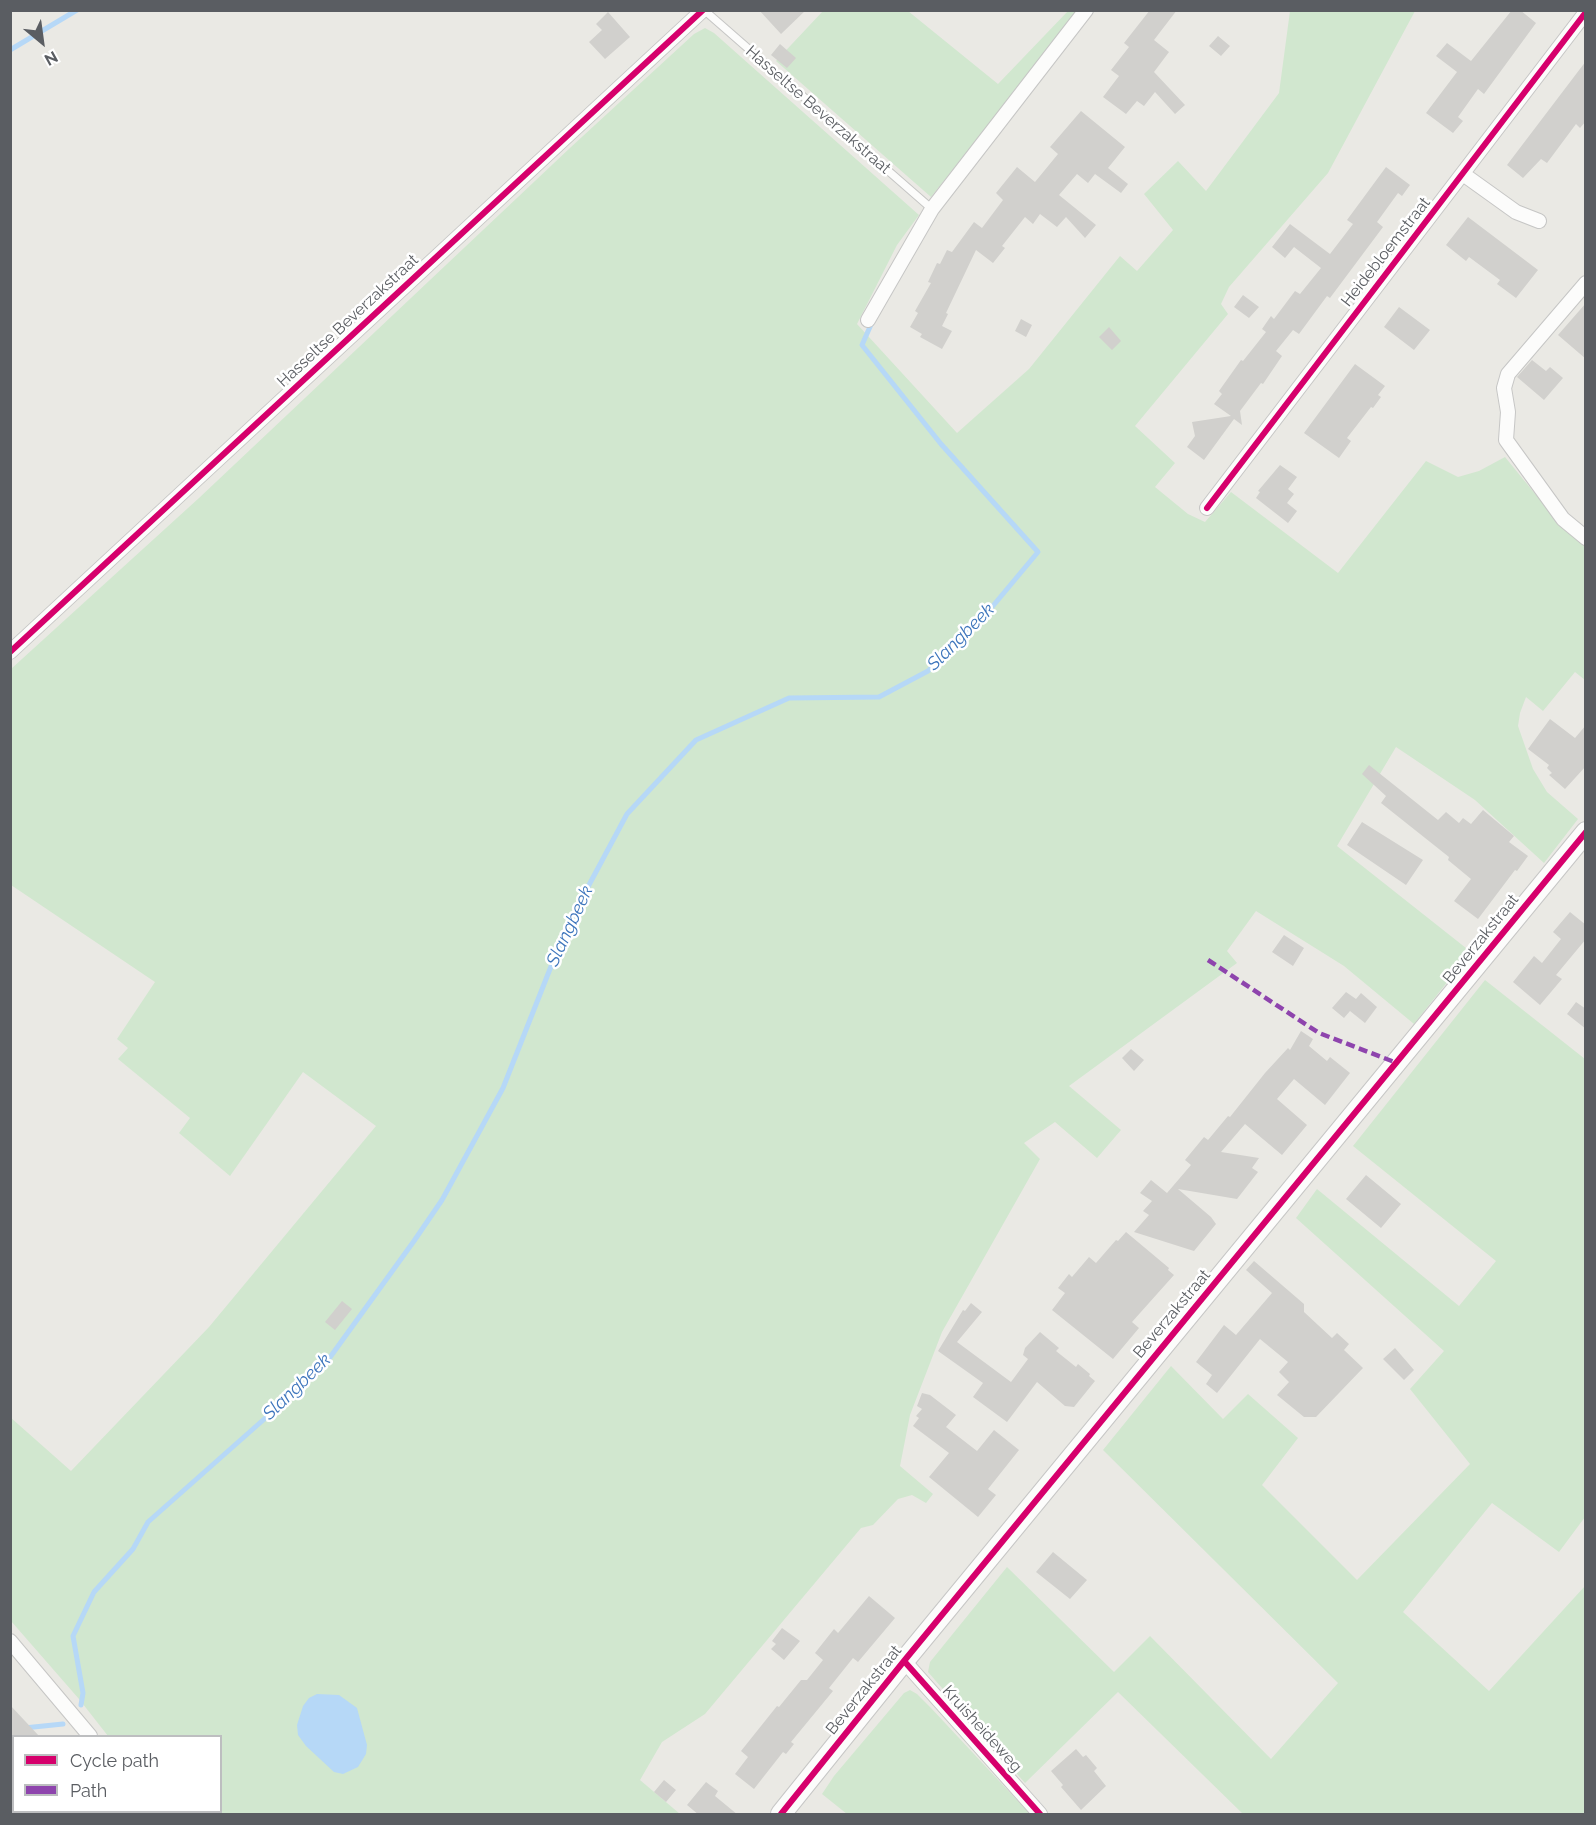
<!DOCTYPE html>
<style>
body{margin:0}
#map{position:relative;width:1596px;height:1825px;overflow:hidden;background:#eae9e4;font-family:Raleway,sans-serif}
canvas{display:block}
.frame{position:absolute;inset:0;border:12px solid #5a5d62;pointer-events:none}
.legend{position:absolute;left:12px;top:1735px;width:210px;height:78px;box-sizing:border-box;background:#fff;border:2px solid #bdbec0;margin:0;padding:8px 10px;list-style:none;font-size:18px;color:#5a5d62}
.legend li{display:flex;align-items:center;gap:12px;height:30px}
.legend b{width:30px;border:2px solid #bdbec0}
.north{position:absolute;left:12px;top:12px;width:60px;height:60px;-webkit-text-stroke:4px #fff;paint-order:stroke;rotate:151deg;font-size:16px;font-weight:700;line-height:24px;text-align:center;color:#5a5d62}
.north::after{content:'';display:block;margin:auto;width:21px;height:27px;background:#5a5d62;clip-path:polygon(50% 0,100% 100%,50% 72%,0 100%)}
</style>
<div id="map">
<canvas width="1596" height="1825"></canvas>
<div class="frame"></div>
<ul class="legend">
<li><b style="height:8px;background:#d6006c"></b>Cycle path</li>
<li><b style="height:8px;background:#8e44ad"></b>Path</li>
</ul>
<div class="north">N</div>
</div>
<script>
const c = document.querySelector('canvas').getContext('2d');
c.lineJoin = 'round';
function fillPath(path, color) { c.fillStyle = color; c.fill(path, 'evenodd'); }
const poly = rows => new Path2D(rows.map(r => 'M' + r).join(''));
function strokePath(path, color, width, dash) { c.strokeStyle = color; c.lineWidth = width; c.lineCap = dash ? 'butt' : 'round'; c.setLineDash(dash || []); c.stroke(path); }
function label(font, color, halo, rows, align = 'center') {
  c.font = font + ' Raleway,sans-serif'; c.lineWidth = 5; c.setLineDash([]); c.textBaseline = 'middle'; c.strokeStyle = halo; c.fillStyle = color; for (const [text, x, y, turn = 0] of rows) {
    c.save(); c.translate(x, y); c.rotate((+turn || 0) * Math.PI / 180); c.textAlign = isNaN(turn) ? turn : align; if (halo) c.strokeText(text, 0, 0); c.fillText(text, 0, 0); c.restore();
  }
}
const green = poly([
 [823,11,908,11,998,84,1068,11,1079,11,931,197,776,61],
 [1290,11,1415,11,1328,173,1229,287,1221,304,1228,314,1135,426,1175,463,1155,487,1188,514,1205,522,1231,492,1338,573,1426,461,1458,477,1479,471,1505,457,1545,506,1570,533,1585,545,1585,680,1575,672,1543,711,1526,697,1520,713,1518,726,1533,769,1547,792,1578,819,1544,863,1475,800,1396,747,1337,846,1471,952,1414,1024,1344,966,1256,911,1227,951,1237,963,1069,1086,1121,1130,1097,1158,1055,1122,1024,1143,1040,1159,942,1332,910,1415,900,1466,933,1494,926,1503,912,1495,898,1499,873,1525,861,1528,705,1714,662,1742,640,1780,680,1814,169,1814,167,1812,220,1812,220,1736,108,1736,79,1699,11,1621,10,1417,71,1471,209,1327,376,1126,303,1072,230,1176,179,1133,190,1118,118,1059,128,1048,117,1039,155,982,11,885,11,669,199,498,571,147,694,34,705,28,714,33,919,215,897,245,857,324,957,433,1029,369,1120,256,1137,271,1173,230,1144,194,1178,161,1206,191,1279,93],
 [1485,980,1585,1059,1585,1517,1559,1552,1492,1503,1403,1612,1489,1691,1585,1586,1585,1814,1243,1814,1118,1692,1025,1783,928,1672,930,1662,1007,1567,1114,1672,1150,1636,1271,1759,1338,1683,1103,1450,1171,1366,1223,1419,1248,1394,1298,1438,1262,1485,1357,1580,1470,1464,1410,1389,1444,1351,1296,1218,1317,1189,1459,1306,1496,1261,1353,1146],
 [910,1690,917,1694,931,1708,1030,1814,847,1814,822,1794,834,1776,904,1693]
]);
const water = poly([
 [317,1694,339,1695,357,1708,367,1745,366,1754,358,1767,343,1774,334,1772,306,1746,298,1735,297,1725,303,1706,309,1698]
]);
const stream = poly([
 [10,50,77,10],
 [81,1705,83,1693,73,1636,94,1592,133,1549,148,1522,323,1367,414,1241,442,1200,503,1088,567,926,627,814,696,740,789,698,879,697,928,671,987,613,1038,552,941,444,862,345,873,320],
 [24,1728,63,1724]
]);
const building = poly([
 [759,10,806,10,781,34],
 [1150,10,1177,10,1154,40,1169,52,1154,72,1185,105,1175,114,1155,92,1144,106,1137,101,1126,114,1103,97,1119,76,1111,70,1129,47,1124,43],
 [1512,10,1520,10,1536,23,1484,94,1478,89,1458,117,1463,121,1453,133,1426,113,1457,72,1436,56,1447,43,1471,61],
 [608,12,630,37,605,59,589,42,602,30,596,24],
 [1218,36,1230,46,1221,56,1209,46],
 [780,44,796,58,787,68,771,55],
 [1586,61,1586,121,1580,128,1576,124,1547,163,1541,159,1523,178,1507,165],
 [1081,111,1125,147,1108,168,1128,184,1121,193,1095,174,1088,183,1077,174,1059,195,1096,225,1085,238,1066,217,1057,227,1040,214,1033,224,1025,217,1002,246,1005,248,993,263,976,250,946,313,948,314,942,326,952,331,942,349,920,337,922,334,910,327,918,313,915,311,931,283,928,282,937,263,940,264,947,250,952,252,974,222,982,228,1003,200,996,193,1017,167,1035,182,1058,154,1050,147],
 [1386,167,1410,185,1402,196,1398,193,1377,222,1383,227,1330,298,1327,296,1299,334,1293,330,1276,351,1282,356,1263,384,1261,383,1240,411,1242,425,1234,419,1204,460,1187,447,1195,436,1192,422,1231,416,1214,404,1222,394,1219,391,1241,360,1243,361,1266,332,1262,329,1271,316,1274,319,1295,291,1300,294,1321,268,1294,247,1285,258,1272,247,1290,224,1330,254,1353,224,1347,220],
 [1468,217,1538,270,1516,298,1497,284,1500,280,1469,257,1466,261,1446,245],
 [1243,295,1259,307,1249,318,1234,307],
 [1586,303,1586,359,1558,335],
 [1399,307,1430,330,1414,350,1384,327],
 [1021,319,1032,325,1026,337,1015,331],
 [1109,327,1121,341,1112,350,1099,337],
 [1532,360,1546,371,1550,367,1563,378,1544,400,1517,377],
 [1355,364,1385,386,1378,395,1381,397,1373,408,1371,407,1347,438,1351,441,1339,458,1304,433],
 [1280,465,1297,477,1288,489,1294,494,1287,503,1297,511,1288,523,1256,498,1260,492,1258,491],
 [1550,719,1575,738,1586,725,1586,766,1565,789,1549,775,1552,773,1547,768,1549,765,1528,749],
 [1369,765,1438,820,1446,812,1459,823,1463,818,1471,824,1483,810,1514,836,1509,842,1528,856,1517,871,1515,870,1478,919,1454,901,1471,879,1448,860,1449,857,1381,803,1386,796,1362,774],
 [1362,822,1423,860,1406,885,1347,845],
 [1570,912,1586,925,1586,939,1556,975,1562,979,1540,1005,1513,982,1534,956,1542,963,1561,939,1553,932],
 [1284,935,1304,948,1293,966,1272,952],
 [1346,992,1356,999,1361,993,1377,1007,1365,1023,1350,1011,1344,1018,1332,1008],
 [1576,1002,1586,1009,1586,1029,1567,1014],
 [1301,1031,1313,1039,1309,1046,1327,1061,1330,1057,1350,1073,1325,1105,1294,1079,1277,1099,1307,1125,1282,1155,1245,1124,1221,1152,1259,1158,1252,1168,1258,1172,1237,1199,1178,1189,1211,1217,1216,1224,1194,1251,1134,1232,1149,1215,1143,1211,1152,1201,1140,1193,1151,1180,1167,1193,1191,1165,1185,1160,1204,1137,1208,1140,1228,1116,1230,1117,1265,1073,1288,1048,1290,1050],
 [1131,1049,1144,1060,1134,1071,1122,1058],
 [1366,1175,1401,1204,1381,1228,1346,1199],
 [1126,1232,1169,1268,1168,1270,1174,1275,1132,1322,1139,1328,1113,1359,1052,1310,1065,1293,1058,1288,1069,1274,1072,1277,1089,1257,1096,1263,1116,1240,1118,1241],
 [1254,1261,1304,1304,1304,1312,1332,1338,1337,1333,1349,1344,1344,1350,1363,1368,1316,1417,1304,1417,1277,1395,1289,1382,1279,1372,1288,1362,1260,1339,1217,1393,1206,1384,1212,1375,1196,1362,1224,1325,1236,1335,1272,1293,1246,1270],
 [342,1301,352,1309,335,1330,325,1322],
 [971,1303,982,1312,957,1342,1011,1382,1028,1359,1023,1355,1025,1348,1040,1332,1059,1348,1056,1351,1076,1367,1078,1364,1090,1374,1089,1376,1095,1381,1074,1407,1065,1406,1037,1382,1007,1422,973,1397,983,1383,938,1351,963,1310,965,1311],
 [1395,1348,1414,1370,1404,1380,1383,1359],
 [922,1393,930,1395,956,1415,946,1427,977,1451,994,1430,1019,1450,988,1489,996,1495,978,1517,929,1477,949,1453,913,1426,919,1418,916,1416,922,1409,917,1406],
 [1053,1552,1087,1580,1070,1599,1036,1572],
 [869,1596,895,1618,858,1662,853,1658,829,1688,833,1691,791,1742,794,1744,786,1754,783,1752,754,1789,735,1774,748,1757,741,1751,777,1706,779,1707,801,1680,807,1680,823,1660,815,1653,834,1629,838,1633],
 [782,1628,800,1641,784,1660,771,1649,776,1644,772,1641],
 [10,1705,40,1737,10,1737],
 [1076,1749,1083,1757,1086,1755,1097,1768,1094,1771,1106,1786,1081,1810,1061,1787,1063,1785,1051,1771],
 [664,1780,676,1790,666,1802,654,1792],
 [706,1782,718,1791,715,1796,738,1815,699,1815,687,1805]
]);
const lane = poly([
 [704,10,932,209]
]);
const street = poly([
 [1463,174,1516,212,1539,221],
 [1586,283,1508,374,1504,388,1508,412,1506,440,1563,519,1586,538],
 [868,320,932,209,1086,10],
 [1207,508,1586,12],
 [10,652,703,10],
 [10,1641,90,1736],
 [904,1661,1040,1814],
 [152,1812,155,1814]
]);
const secondary = poly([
 [781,1814,904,1661,1586,832]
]);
const quiet = poly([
 [1208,960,1319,1033,1397,1063]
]);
const cycleway = poly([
 [1207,508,1586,12],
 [10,652,703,10],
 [904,1661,1040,1814],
 [781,1814,904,1661,1586,832]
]);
const streetNames = [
 ["Hasseltse Beverzakstraat",818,110,41],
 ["Heidebloemstraat",1386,252,-52],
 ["Hasseltse Beverzakstraat",348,321,-43],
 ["Beverzakstraat",1481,939,-51],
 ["Beverzakstraat",1172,1314,-50],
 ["Beverzakstraat",864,1690,-51],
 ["Kruisheideweg",982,1729,48]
];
const waterNames = [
 ["Slangbeek",961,637,-45],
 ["Slangbeek",570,926,-65],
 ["Slangbeek",297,1387,-44]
];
fillPath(green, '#d1e7cf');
fillPath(water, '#b6d8f7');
strokePath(stream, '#b6d8f7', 5);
fillPath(building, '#d1d0cd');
strokePath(lane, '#c6c6c5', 9);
strokePath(street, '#c6c6c5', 16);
strokePath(secondary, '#c7c7c6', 22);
strokePath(lane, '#fcfcfb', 7);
strokePath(street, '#fcfcfb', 14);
strokePath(secondary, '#fcfcfb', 20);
strokePath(quiet, '#8e44ad', 4.5, [9, 4.5]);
strokePath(cycleway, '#d6006c', 6);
label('16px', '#5a5d62', '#fff', streetNames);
label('italic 18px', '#3d75bc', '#fff', waterNames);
</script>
